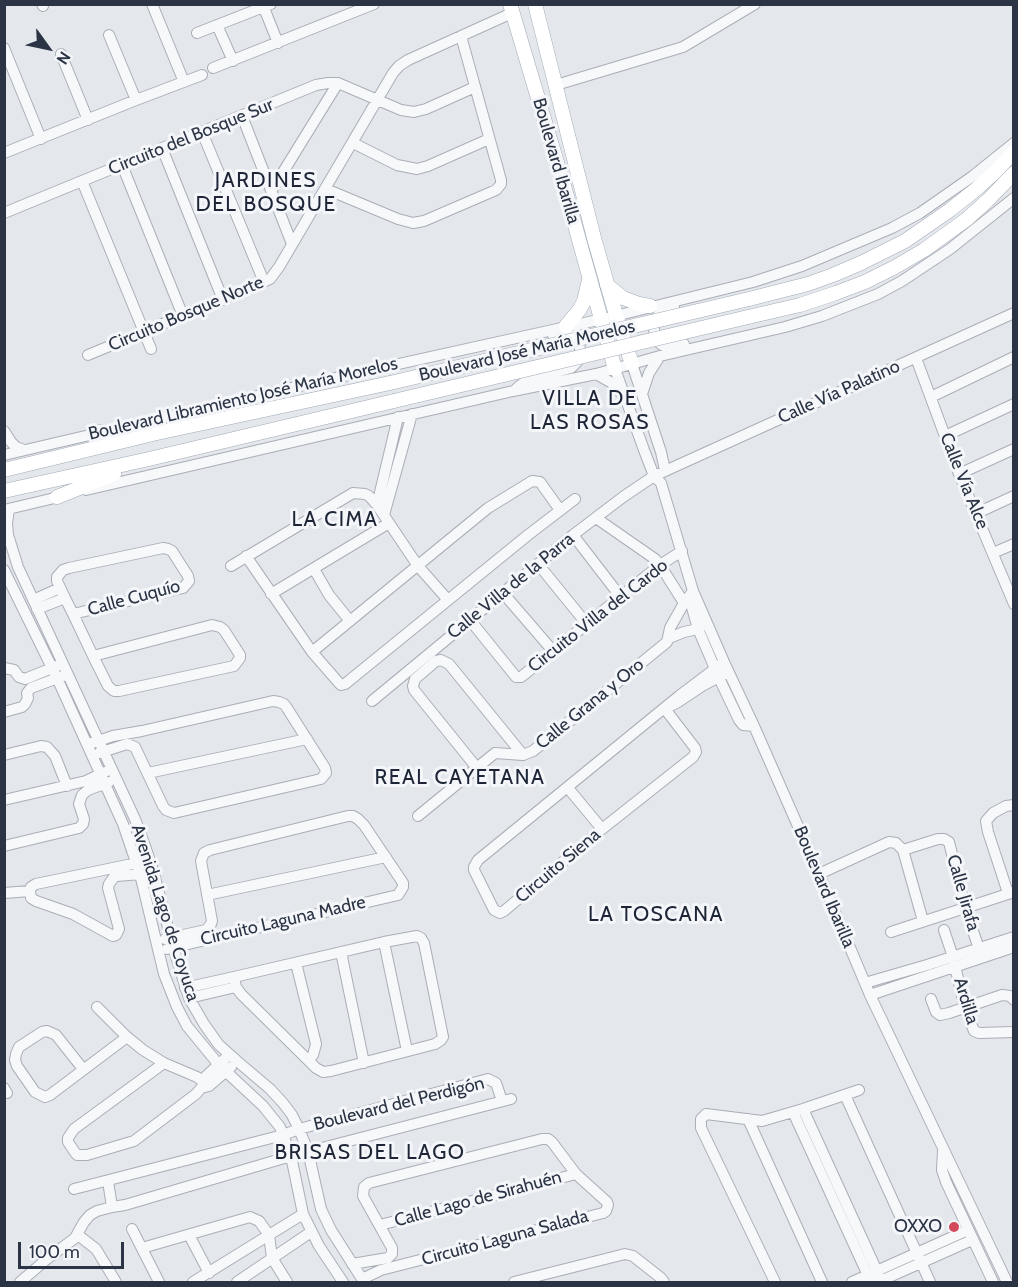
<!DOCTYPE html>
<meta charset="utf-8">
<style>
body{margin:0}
#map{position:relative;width:1018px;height:1287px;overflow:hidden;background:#e4e7ec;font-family:Cabin,sans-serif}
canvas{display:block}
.frame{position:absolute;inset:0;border:6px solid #2b3445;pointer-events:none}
.north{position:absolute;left:18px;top:18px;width:60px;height:60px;-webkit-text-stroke:4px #f4f6f9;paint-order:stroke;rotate:123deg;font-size:16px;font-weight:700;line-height:24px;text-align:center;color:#2b3445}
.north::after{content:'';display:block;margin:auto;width:21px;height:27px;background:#2b3445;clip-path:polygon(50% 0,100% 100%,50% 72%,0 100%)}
.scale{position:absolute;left:18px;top:1242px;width:106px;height:27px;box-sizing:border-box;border:3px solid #2b3445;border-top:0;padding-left:8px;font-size:18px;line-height:21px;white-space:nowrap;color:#2b3445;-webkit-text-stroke:4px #f4f6f9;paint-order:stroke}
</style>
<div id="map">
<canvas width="1018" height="1287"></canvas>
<div class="frame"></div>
<div class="north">N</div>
<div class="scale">100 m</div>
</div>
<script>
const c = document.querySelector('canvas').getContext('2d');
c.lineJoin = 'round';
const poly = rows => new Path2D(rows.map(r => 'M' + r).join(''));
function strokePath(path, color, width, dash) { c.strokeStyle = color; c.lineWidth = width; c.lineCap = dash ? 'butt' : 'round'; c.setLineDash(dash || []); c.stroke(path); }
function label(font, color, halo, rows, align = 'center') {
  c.font = font + ' Cabin,sans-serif'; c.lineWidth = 6; c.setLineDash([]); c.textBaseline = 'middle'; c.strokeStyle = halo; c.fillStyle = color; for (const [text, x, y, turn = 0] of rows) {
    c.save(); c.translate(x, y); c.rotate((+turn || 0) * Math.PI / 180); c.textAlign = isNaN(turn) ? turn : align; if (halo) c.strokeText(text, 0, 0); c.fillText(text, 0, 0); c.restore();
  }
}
const minor = poly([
 [42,4,43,6],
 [152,4,184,82],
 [264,8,278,43],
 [217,25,233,61],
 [197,33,271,4],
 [109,35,136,100],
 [4,48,41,139],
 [61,54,88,120],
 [213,68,374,4],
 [556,85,683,47,755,4],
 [242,116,292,244],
 [202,132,264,282],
 [353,143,397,165,417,169,428,166,489,139],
 [162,148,223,300],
 [4,153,136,100,202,75],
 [122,165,183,316],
 [82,181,151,349],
 [326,189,398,219,413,223,424,221,496,190,501,184,501,180,461,36],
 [272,190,338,83],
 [4,213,316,85,328,83,338,83,401,110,414,112,426,109,475,87],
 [674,307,664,310,660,313,656,318,654,328,655,336,657,341,662,345,668,347,684,344],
 [88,355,270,279,279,267,393,73,399,66,408,60,512,13],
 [916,358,959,474,1014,604],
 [632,364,661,452,665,470],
 [615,369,644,450,654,476,661,483,693,591,724,662,754,726,819,874,870,995,1007,1282],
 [596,374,612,383,622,394],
 [517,388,527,380,571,368,577,362,580,356,580,349,579,344,574,337,569,334,561,333,553,335],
 [642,394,649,373,660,356],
 [931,397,1014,357],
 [4,431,11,442,16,447,24,450],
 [945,436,1014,404],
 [4,455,317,382,607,318,753,282,802,266,892,228,920,213,973,176,1014,143],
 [959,474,1014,449],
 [86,490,513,391,596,374,660,356,785,327,822,316,878,294,902,281,950,249,1014,198],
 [377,505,398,417],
 [9,509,7,523,8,535,18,567,135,819,145,846,153,870,173,947,189,998,204,1024,219,1045,237,1061,270,1089,283,1103,292,1115,299,1129,308,1151,321,1209,331,1230,364,1282],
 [4,510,63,496],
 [975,514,1014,496],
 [384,515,412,414],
 [596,518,655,559,660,565,684,603],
 [573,535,620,596],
 [993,553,1014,544],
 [246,556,312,652,339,683,341,685,345,684,528,535,575,499],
 [538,564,586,623],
 [231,566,353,493,365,494,369,496,377,505,418,566,448,600],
 [314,569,329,595,350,621],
 [4,570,57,678,123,824,140,874,164,974,177,1007,187,1026,219,1065,263,1106,280,1127,291,1156,303,1214,319,1246,343,1282],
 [503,593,553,651],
 [271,594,389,523],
 [689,597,698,629,719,678,739,720,743,725,754,726],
 [33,600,60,588],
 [37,609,65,598],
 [73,614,183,588,189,581,188,576,172,551,168,549,163,548,69,568,63,570,57,577,57,581,65,598,73,614,93,656,108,686,114,691,119,691,234,666,240,658,240,655,224,630,220,627,212,625,93,656],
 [470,620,516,677,521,677,660,565,682,551],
 [669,638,684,632,698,629,702,626],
 [312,652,488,508,532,481,540,482,560,510],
 [724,662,679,696,478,860,474,867,474,870,494,910,500,913,504,911,602,829,693,757,696,752,695,748,665,709,678,702,702,686,728,672],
 [4,668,14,670,19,677,25,679,57,666],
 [372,701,573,535,623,497,654,476,1014,313],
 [4,712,22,707,25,704,28,698,27,693,31,688,63,676],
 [92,743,113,736,142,731,273,701,279,702,284,704,287,708,325,768,326,773,321,779,174,813,166,810,163,806,135,747,127,744,99,753],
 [4,755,41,746,47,747,55,756,67,786],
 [477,768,414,690,413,686,415,679,436,661,441,660,449,664,523,755],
 [148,773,307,739],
 [568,788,602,829],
 [4,800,86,781,105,772],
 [418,816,495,753,523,755,533,751,667,642,670,628,684,603,693,591],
 [4,846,79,828,83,824,84,819,79,804,82,795,88,790,109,782],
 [903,850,938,839,944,839,949,842,965,907,979,949],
 [819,874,889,842,896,843,903,850,923,921],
 [30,891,31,898,36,901,73,914,113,936,116,935,119,929,108,888,109,884,114,877,117,876,140,874],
 [30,891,31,887,36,884,137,863],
 [4,893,30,891],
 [1008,893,988,832,986,821,993,813,1006,806,1014,805],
 [207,895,386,857],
 [944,930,953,957],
 [891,932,1014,892],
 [165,939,206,930,211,924,212,921,201,861,204,853,210,850,348,816,353,816,358,819,364,825,403,883,403,887,398,895,167,949],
 [384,942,407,1051],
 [341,952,364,1063],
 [296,963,316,1044,313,1055,308,1060],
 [955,966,965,1008,974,1031,979,1033,1014,1032],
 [865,983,927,965,1014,937],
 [185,988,234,977,384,942,417,936,421,938,424,943,443,1037,441,1040,435,1044,331,1071,323,1072,316,1068,241,994,236,987,234,977],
 [870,995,1014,947],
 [189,998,236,987],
 [931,999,936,1012,940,1015,949,1013,1002,995,1010,996,1014,1000],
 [97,1007,127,1037,143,1050,164,1063,197,1077,209,1086],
 [164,1063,74,1129,68,1138,68,1142,74,1151,77,1155,87,1155,134,1141,196,1094,201,1088,209,1086,231,1067],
 [83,1069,56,1035,47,1031,42,1032,19,1047,16,1054,15,1060,17,1066,35,1092,45,1097,50,1095,127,1037],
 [202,1080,229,1055],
 [4,1088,7,1093],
 [845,1095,930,1282],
 [803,1109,882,1282],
 [793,1112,871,1282],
 [748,1119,822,1282],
 [943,1151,942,1170,946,1182,993,1282],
 [108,1181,112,1207,125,1205,291,1156,511,1099],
 [74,1189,283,1135,299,1129,488,1079,496,1083,502,1101],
 [380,1225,576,1174],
 [132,1229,159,1282],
 [78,1235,96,1249,116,1282],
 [189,1235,209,1273],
 [142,1248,250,1217,259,1221,269,1235,272,1258,287,1282],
 [352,1264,388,1258,392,1254,392,1248,363,1196,364,1187,369,1183,542,1139,548,1139,552,1142,576,1174,607,1202,608,1205,606,1211,603,1213,381,1270,362,1279],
 [20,1282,47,1259,75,1238,84,1222,90,1215,97,1211,112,1207],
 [193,1282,303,1214],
 [237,1282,311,1232],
 [514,1282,625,1254,633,1256,661,1278,664,1282],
 [775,1282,701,1128,701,1119,706,1114,762,1121,803,1109,859,1090],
 [852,1282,968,1230],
 [878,1282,972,1240]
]);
const major = poly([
 [510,4,564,186,615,369],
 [535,4,594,238,616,315,632,364],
 [607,285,623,298,639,304,650,306],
 [749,299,808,284,833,275,861,263,905,241,950,210,975,190,994,173,1014,152],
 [748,317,800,305,836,293,865,282,895,267,924,250,967,219,988,200,1014,173],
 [566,326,580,309,584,301,589,280],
 [98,432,137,433],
 [4,470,157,433,390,383],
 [4,491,149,459,394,401],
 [57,497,114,474]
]);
const majorBridge = poly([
 [390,383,749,299],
 [394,401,748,317]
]);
const markers = [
 [954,1227,6,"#d1495b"]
];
const streetNames = [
 ["Circuito del Bosque Sur",191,137,-22],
 ["Boulevard Ibarilla",556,161,74],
 ["Circuito Bosque Norte",186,314,-23],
 ["Boulevard José María Morelos",527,351,-13],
 ["Calle Vía Palatino",839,392,-24],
 ["Boulevard Libramiento José María Morelos",243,399,-13],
 ["Calle Vía Alce",964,481,68],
 ["Calle Villa de la Parra",511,586,-39],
 ["Calle Cuquío",134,598,-15],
 ["Circuito Villa del Cardo",598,616,-38],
 ["Calle Grana y Oro",590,704,-39],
 ["Circuito Siena",558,866,-40],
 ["Boulevard Ibarilla",824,887,67],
 ["Calle Jirafa",963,893,74],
 ["Avenida Lago de Coyuca",165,913,72],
 ["Circuito Laguna Madre",283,921,-13],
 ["Ardilla",966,1001,73],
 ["Boulevard del Perdigón",399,1104,-14],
 ["Calle Lago de Sirahuén",478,1199,-15],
 ["Circuito Laguna Salada",505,1238,-15]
];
const poiNames = [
 ["OXXO",942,1227]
];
const quarterNames = [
 ["JARDINES",266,181],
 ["DEL BOSQUE",266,205],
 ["VILLA DE",590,399],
 ["LAS ROSAS",590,423],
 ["LA CIMA",335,520],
 ["REAL CAYETANA",460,778],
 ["LA TOSCANA",656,915],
 ["BRISAS DEL LAGO",370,1153]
];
strokePath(minor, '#a9aeb7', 12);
strokePath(major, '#a3abb8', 15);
strokePath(minor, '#f7f8fa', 10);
strokePath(major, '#fff', 14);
strokePath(majorBridge, '#a3abb8', 15, []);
strokePath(majorBridge, '#fff', 14);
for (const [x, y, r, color] of markers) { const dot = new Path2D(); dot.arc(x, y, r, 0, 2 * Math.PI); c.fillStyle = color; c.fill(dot); strokePath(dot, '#f4f6f9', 2); }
label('18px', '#2b3445', '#f4f6f9', streetNames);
label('18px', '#2b3445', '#f4f6f9', poiNames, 'right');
c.letterSpacing = '1.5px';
label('21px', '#1d2536', '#f4f6f9', quarterNames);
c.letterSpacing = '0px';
</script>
